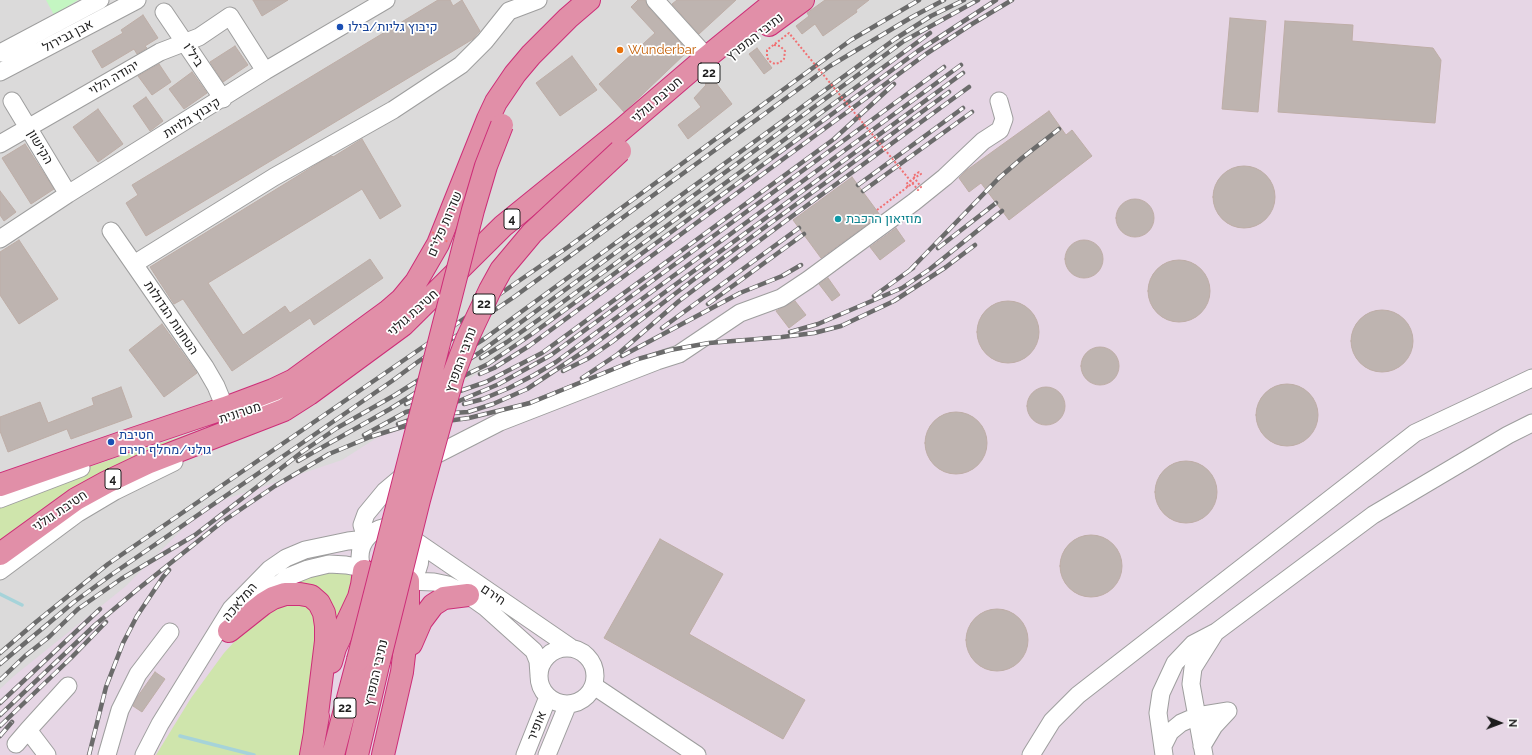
<!DOCTYPE html>
<meta charset="utf-8">
<style>
body{margin:0}
#map{position:relative;width:1532px;height:755px;overflow:hidden;background:#eee9e3;font-family:Raleway,sans-serif}
canvas{display:block}
.north{position:absolute;left:1480px;top:703px;width:40px;height:40px;-webkit-text-stroke:3px #fff;paint-order:stroke;rotate:91deg;font-size:11px;font-weight:700;line-height:16px;text-align:center;color:#1d1d1d}
.north::after{content:'';display:block;margin:auto;width:14px;height:18px;background:#1d1d1d;clip-path:polygon(50% 0,100% 100%,50% 72%,0 100%)}
</style>
<div id="map">
<canvas width="1532" height="755"></canvas>
<div class="north">N</div>
</div>
<script>
const c = document.querySelector('canvas').getContext('2d');
c.lineJoin = 'round';
function fillPath(path, color) { c.fillStyle = color; c.fill(path, 'evenodd'); }
const poly = rows => new Path2D(rows.map(r => 'M' + r).join(''));
function strokePath(path, color, width, dash) { c.strokeStyle = color; c.lineWidth = width; c.lineCap = dash ? 'butt' : 'round'; c.setLineDash(dash || []); c.stroke(path); }
function label(font, color, halo, rows, align = 'center') {
  c.font = font + ' Raleway,Heebo,sans-serif'; c.lineWidth = 3.5; c.setLineDash([]); c.textBaseline = 'middle'; c.strokeStyle = halo; c.fillStyle = color; for (const [text, x, y, turn = 0] of rows) {
    c.save(); c.translate(x, y); c.rotate((+turn || 0) * Math.PI / 180); c.textAlign = isNaN(turn) ? turn : align; if (halo) c.strokeText(text, 0, 0); c.fillText(text, 0, 0); c.restore();
  }
}
const residential = poly([
 [0,0,1532,0,1532,755,0,755]
]);
const industrial = poly([
 [982,0,1532,0,1532,755,0,755,0,689,14,676,126,586,205,506,342,460,497,361,759,171,944,15]
]);
const grass = poly([
 [236,419,0,550,0,503,80,470,130,453],
 [324,570,346,571,358,579,329,655,327,612,272,591],
 [303,599,320,618,304,755,156,755,191,698,224,653,249,626,270,610]
]);
const park = poly([
 [46,0,78,0,54,15]
]);
const stream = poly([
 [0,594,22,605],
 [180,736,254,755]
]);
const building = poly([
 [253,0,288,0,262,16,253,0],
 [438,0,450,0,453,6,462,0,480,31,473,39,146,236,126,203,138,195,132,185,438,0],
 [638,0,645,0,648,7,688,51,624,112,599,84,655,33,631,7,638,0],
 [677,0,736,0,699,34,672,4,677,0],
 [825,0,869,0,856,10,857,12,823,36,815,24,802,34,796,26,809,16,807,13,825,0],
 [143,15,158,38,145,46,147,48,137,54,134,49,102,68,92,51,123,33,121,30,143,15],
 [1230,18,1266,21,1258,112,1222,109,1230,18],
 [1285,21,1353,25,1352,41,1433,48,1441,60,1435,123,1278,112,1285,21],
 [235,46,248,65,223,82,210,62,235,46],
 [757,48,772,68,764,74,749,54,757,48],
 [572,56,597,90,560,116,536,83,572,56],
 [159,64,171,82,152,95,138,76,159,64],
 [192,72,207,93,184,109,169,89,192,72],
 [713,79,732,104,688,139,678,125,701,107,694,98,706,85,705,84,713,79],
 [146,97,163,121,150,131,133,106,146,97],
 [98,109,123,144,98,162,73,127,98,109],
 [1049,111,1066,135,1072,130,1092,156,1009,220,981,183,969,192,959,178,967,170,1049,111],
 [362,139,401,206,380,219,362,189,208,283,243,335,285,306,290,313,370,259,383,278,314,325,310,318,232,371,183,299,174,304,150,267,322,161,332,156,333,157,362,139],
 [25,144,54,189,31,204,2,158,25,144],
 '1213 197a31 31 0 1 1 62 0a31 31 0 1 1-62 0Z',
 [852,177,880,215,821,258,793,220,852,177],
 [0,191,16,212,4,221,0,215,0,191],
 '1116 218a19 19 0 1 1 38 0a19 19 0 1 1-38 0Z',
 [896,228,905,241,880,260,870,247,896,228],
 '1065 259a19 19 0 1 1 38 0a19 19 0 1 1-38 0Z',
 [19,240,58,299,19,324,0,295,0,252,19,240],
 '1148 291a31 31 0 1 1 62 0a31 31 0 1 1-62 0Z',
 [828,278,840,295,832,301,819,284,828,278],
 [795,301,806,315,789,328,776,311,795,301],
 '977 332a31 31 0 1 1 62 0a31 31 0 1 1-62 0Z',
 '1351 341a31 31 0 1 1 62 0a31 31 0 1 1-62 0Z',
 [162,324,197,373,164,397,129,350,162,324],
 '1081 366a19 19 0 1 1 38 0a19 19 0 1 1-38 0Z',
 '1256 415a31 31 0 1 1 62 0a31 31 0 1 1-62 0Z',
 '1027 406a19 19 0 1 1 38 0a19 19 0 1 1-38 0Z',
 [121,387,132,417,71,439,67,429,8,452,0,431,0,417,40,402,48,423,94,405,92,398,121,387],
 '925 443a31 31 0 1 1 62 0a31 31 0 1 1-62 0Z',
 '1155 492a31 31 0 1 1 62 0a31 31 0 1 1-62 0Z',
 '1060 566a31 31 0 1 1 62 0a31 31 0 1 1-62 0Z',
 [660,539,723,574,689,634,805,700,783,739,604,638,660,539],
 '966 640a31 31 0 1 1 62 0a31 31 0 1 1-62 0Z',
 [155,672,165,679,142,712,133,706,138,696,155,672]
]);
const path = poly([
 [908,187,906,184,916,177],
 [877,210,914,182]
]);
const minor = poly([
 [655,0,703,53,710,55],
 [164,12,223,99],
 [0,53,100,0],
 [0,72,137,0],
 [12,101,68,194],
 [0,144,160,52,199,37,230,16,265,71],
 [111,231,205,367,216,386,225,408],
 [0,239,68,194,265,71,386,0],
 [134,264,274,177,393,110,461,65,485,41,509,11,538,0],
 [227,418,276,400],
 [0,499,81,468],
 '360 557a30 30 0 1 1 60 0a30 30 0 1 1-60 0Z',
 [417,542,570,647],
 [0,571,78,513,115,491,174,462],
 [408,581,434,582,448,585,468,595,485,607,534,651,538,661,539,675],
 [260,599,288,577,308,569,329,564,346,565,357,567,364,571],
 '539 676a28 28 0 1 1 56 0a28 28 0 1 1-56 0Z',
 [594,686,697,755],
 [16,744,28,730],
 [1163,746,1170,732,1181,723,1197,716,1228,711],
 [1202,746,1214,726,1228,711],
 [47,755,28,730,68,686],
 [107,755,120,710,138,674,170,632],
 [144,755,160,724,231,609,270,569,286,558,305,550,348,541,366,539,362,525,366,514,385,491,416,465,500,422,657,361,679,354,740,313,781,298,808,280,914,202,945,177,983,141,1000,130,1004,119,999,101],
 [525,755,548,697],
 [547,755,568,704],
 [1031,755,1052,721,1078,695,1415,433,1532,378],
 [1164,755,1158,713,1161,693,1175,663,1193,644,1216,632,1373,515,1508,435,1532,423],
 [1204,755,1191,684,1193,668,1215,633]
]);
const highway = poly([
 [769,25,803,0],
 [0,485,130,440,225,408,273,390,294,380,387,312,402,299,416,282,438,244,488,119,496,102,515,74,531,55,568,18,589,0],
 [0,554,76,499,107,482,147,463,284,410,309,394,403,325,503,226,619,132,696,66,766,9,779,0],
 [229,631,263,604,273,598,285,594,300,594,311,596,319,603,324,613,326,626,326,641,315,731],
 [411,644,421,621,433,605,444,598,468,595],
 [331,662,335,648,359,597,362,585,364,571],
 [311,755,318,716],
 [333,755,358,660],
 [357,755,379,661],
 [383,755,402,672,408,621,408,581]
]);
const rail = poly([
 [858,185,963,108],
 [863,191,972,112],
 [938,248,996,203],
 [910,270,999,178,1022,158,1059,129],
 [874,296,913,268],
 [708,304,804,234],
 [662,328,799,228],
 [790,332,818,324,902,288,930,269,1002,211],
 [622,356,740,293,782,276,801,265],
 [481,358,507,342,541,318,930,33],
 [563,371,589,358,612,342,693,280,949,92],
 [480,374,494,368,529,346,926,54,972,24,1012,0],
 [582,378,618,354,679,301,787,220,969,87],
 [428,402,486,382,542,353,834,139,894,84],
 [406,404,488,364,532,334,918,51,996,0],
 [464,404,483,399,509,388,534,375,556,362,961,65],
 [398,424,424,415,468,412,493,404,527,389,589,348,963,73],
 [364,435,406,412,426,407,459,401,499,384,551,355,944,67],
 [298,461,390,409,479,353,904,41,978,0],
 [0,653,36,622,108,564,568,247,851,40,919,0],
 [0,664,74,602,111,575,392,381,419,361,514,297,830,66,912,17,944,0],
 [0,680,25,656,49,637,78,609,121,579,195,535,302,452,337,428,395,395,484,339,895,39,931,16,964,0],
 [0,703,100,609],
 [0,715,95,625,138,589,222,522,275,486,329,454,370,437,402,427,469,418,530,403,638,359,670,350,709,343,782,337,814,333,841,326,894,301,946,267,975,245],
 [0,726,72,657,106,622],
 [0,736,12,722],
 [89,755,106,687,123,643,137,616,163,577,169,570]
]);
const pathBridge = poly([
 [774,45,780,46,785,51,784,59,779,63,775,64,769,61,767,57,767,50,789,33,918,190,921,187,913,176,919,172,921,174,916,177],
 [432,232,448,242]
]);
const highwayBridge = poly([
 [358,660,473,210,486,166,502,125],
 [379,661,419,500,453,376,467,339,490,290,501,270,532,233,620,151]
]);
const markers = [
 [340,27,4,"#1a4fb4"],
 [620,50,4,"#e8710a"],
 [838,219,4,"#0f9aa8"],
 [111,442,4,"#1a4fb4"]
];
const shields = [
 [709,73,22],
 [512,219,16],
 [484,304,22],
 [113,479,16],
 [345,708,22]
];
const shieldNames = [
 ["22",709,73],
 ["4",512,219],
 ["22",484,304],
 ["4",113,479],
 ["22",345,708]
];
const transitNames = [
 ["קיבוץ גליות/בילו",348,27],
 ["חטיבת",119,435],
 ["גולני/מחלף חירם",119,450]
];
const streetNames = [
 ["אבן גבירול",68,36,-28],
 ["נתיבי המפרץ",755,37,-38],
 ["ביל\"ו",193,55,56],
 ["יהודה הלוי",114,78,-30],
 ["חטיבת גולני",657,100,-41],
 ["קיבוץ גלויות",192,118,-32],
 ["הקישון",40,147,60],
 ["שדרות פלי\"ם",445,224,-67],
 ["חטיבת גולני",413,313,-42],
 ["הטחנות הגדולות",171,318,56],
 ["נתיבי המפרץ",461,360,-70],
 ["מטרונית",240,413,-18],
 ["חטיבת גולני",60,511,-34],
 ["חירם",493,595,34],
 ["המלאכה",240,602,-50],
 ["נתיבי המפרץ",376,673,-77],
 ["אופיר",537,726,-68]
];
const foodNames = [
 ["Wunderbar",628,50]
];
const cultureNames = [
 ["מוזיאון הרכבת",846,219]
];
fillPath(residential, '#dbdada');
fillPath(industrial, '#e6d6e5');
fillPath(grass, '#cfe5ac');
fillPath(park, '#c4f6c2');
strokePath(stream, '#a6d3d9', 3.5);
fillPath(building, '#beb4b0');
strokePath(building, '#beaea7', 1);
strokePath(minor, '#9e9e9e', 19);
strokePath(highway, '#cd2e78', 24);
strokePath(path, '#f17173', 2, [2, 2]);
strokePath(minor, '#fff', 17);
strokePath(highway, '#e18fa8', 22);
strokePath(rail, '#6b6b6b', 4.5);
strokePath(rail, '#fff', 3, [9]);
strokePath(highwayBridge, '#cd2e78', 24, []);
strokePath(pathBridge, '#f17173', 2, [2, 2]);
strokePath(highwayBridge, '#e18fa8', 22);
for (const [x, y, r, color] of markers) { const dot = new Path2D(); dot.arc(x, y, r, 0, 2 * Math.PI); c.fillStyle = color; c.fill(dot); strokePath(dot, '#fff', 1.5); }
for (const [x, y, w] of shields) { const box = new Path2D(); box.roundRect(x - w / 2, y - 10, w, 20, 3); c.fillStyle = '#fff'; c.fill(box); strokePath(box, '#1d1d1d', 1); }
label('bold 12px', '#1d1d1d', null, shieldNames);
label('13px', '#164399', '#fff', transitNames, 'left');
label('13px', '#1d1d1d', '#fff', streetNames);
label('13px', '#c56008', '#fff', foodNames, 'left');
label('13px', '#0d838f', '#fff', cultureNames, 'left');
</script>
